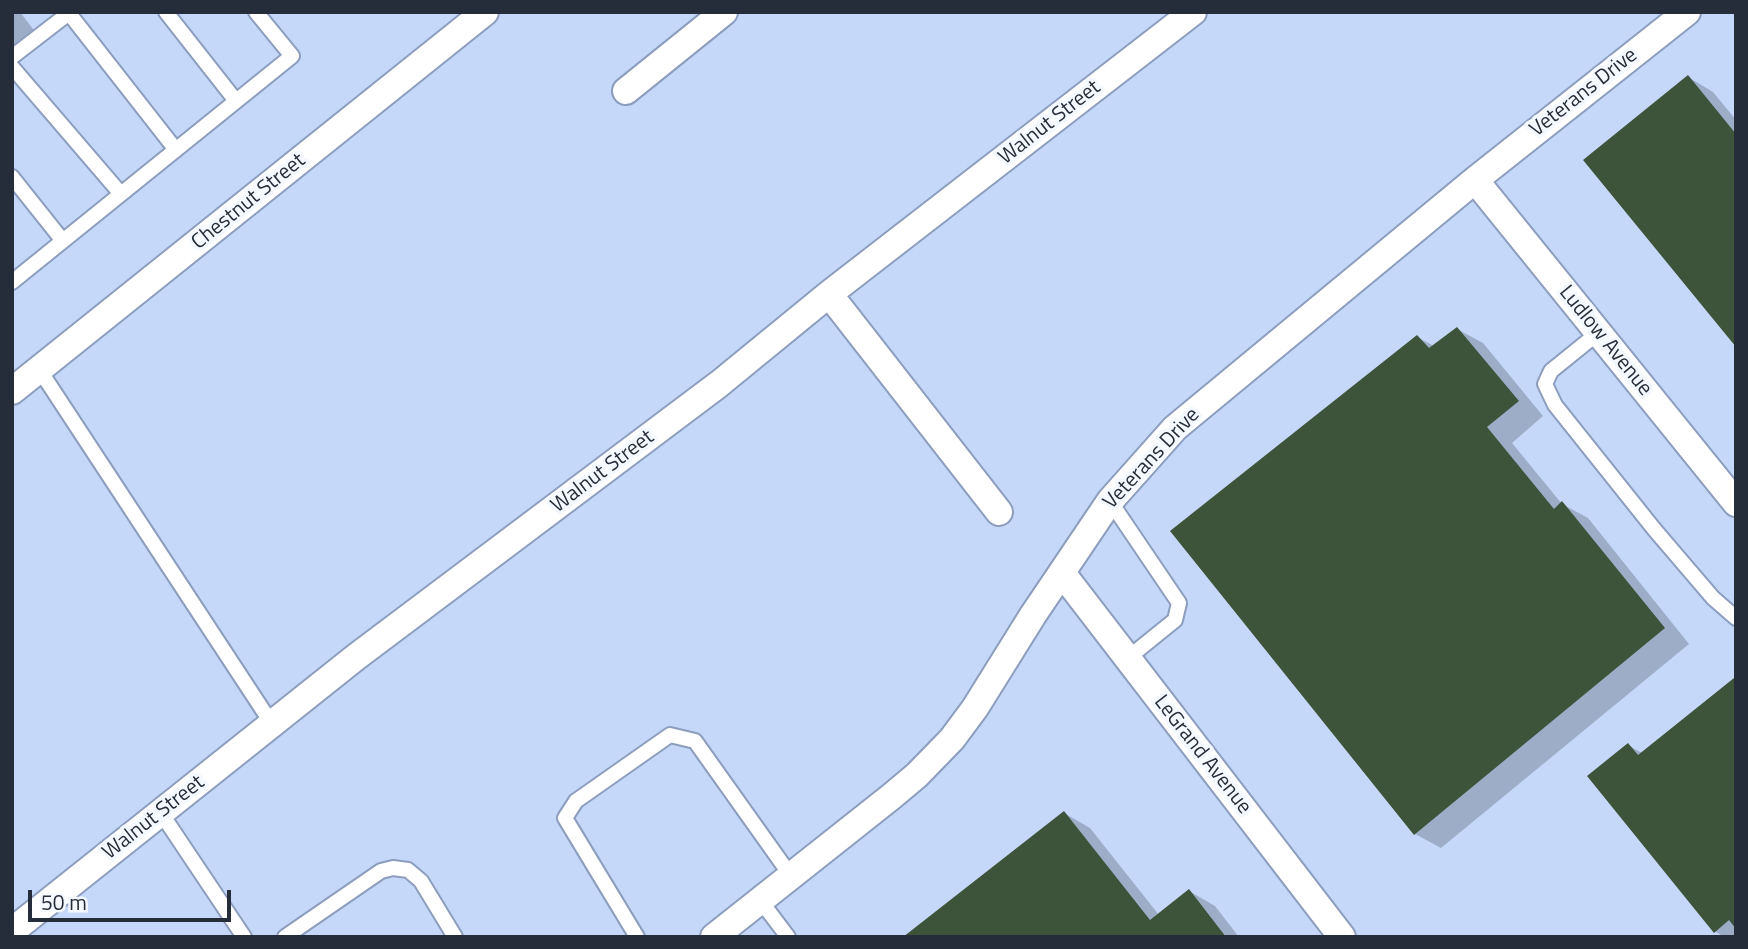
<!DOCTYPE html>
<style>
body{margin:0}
#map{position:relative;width:1748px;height:949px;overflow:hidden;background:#c5d8f9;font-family:"Titillium Web",sans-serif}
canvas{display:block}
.frame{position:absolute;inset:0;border:14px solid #262d3a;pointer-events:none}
.scale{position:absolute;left:28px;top:890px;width:203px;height:32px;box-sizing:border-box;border:4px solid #262d3a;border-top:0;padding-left:9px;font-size:21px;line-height:24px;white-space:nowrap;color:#262d3a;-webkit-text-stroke:5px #f4f8ff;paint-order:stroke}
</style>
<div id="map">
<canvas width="1748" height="949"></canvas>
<div class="frame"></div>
<div class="scale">50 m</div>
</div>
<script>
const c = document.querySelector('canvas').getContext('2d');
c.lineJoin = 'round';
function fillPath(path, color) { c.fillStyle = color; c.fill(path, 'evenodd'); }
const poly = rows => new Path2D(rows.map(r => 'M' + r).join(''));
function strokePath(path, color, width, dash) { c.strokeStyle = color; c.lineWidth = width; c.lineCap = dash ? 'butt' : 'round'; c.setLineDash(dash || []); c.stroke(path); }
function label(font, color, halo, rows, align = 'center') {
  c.font = font + ' "Titillium Web",sans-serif'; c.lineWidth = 7; c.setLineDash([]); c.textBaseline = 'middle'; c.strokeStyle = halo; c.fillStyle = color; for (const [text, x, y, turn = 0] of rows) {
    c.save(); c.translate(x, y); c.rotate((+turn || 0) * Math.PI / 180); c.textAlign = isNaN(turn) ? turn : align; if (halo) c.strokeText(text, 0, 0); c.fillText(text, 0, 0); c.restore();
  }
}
const shadow = poly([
 [12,12,20,12,36,33,12,52],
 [1688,77,1713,92,1736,120,1736,345],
 [1457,329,1483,343,1543,416,1512,443,1562,504,1588,518,1689,644,1441,848,1415,834,1417,337,1434,346],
 [1736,681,1736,937,1724,937,1715,931,1628,745,1642,753],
 [1064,813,1090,828,1159,915,1189,891,1215,906,1239,937,905,937]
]);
const building = poly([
 [1688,75,1736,134,1736,347,1583,160],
 [1457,327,1519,401,1487,427,1554,509,1562,501,1665,628,1414,835,1170,531,1417,335,1429,348],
 [1734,678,1736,680,1736,929,1729,920,1714,933,1587,776,1628,743,1638,755],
 [1064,811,1150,920,1189,889,1226,937,903,937]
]);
const lane = poly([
 [68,12,176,150],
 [166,12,236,101],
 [12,57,69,13],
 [12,67,121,194],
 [12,177,63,241],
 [12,282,292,56,256,12],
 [1598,333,1551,371,1545,384,1555,405,1654,529,1713,598,1736,618],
 [39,369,272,724],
 [1110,501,1179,603,1175,620,1128,658],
 [161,813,244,937],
 [760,900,788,937],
 [285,937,381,871,393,868,408,870,421,881,455,937],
 [637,937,565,818,576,801,670,735,695,741,791,876]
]);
const street = poly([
 [626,91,724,12],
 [1475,180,1736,503],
 [829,294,999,512],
 [12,391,485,12],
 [1062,573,1342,937],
 [12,931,356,657,719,384,829,294,1193,12],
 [714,937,892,796,917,775,952,739,975,708,1033,615,1110,501,1175,428,1475,180,1687,12]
]);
const streetNames = [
 ["Veterans Drive",1584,93,-38],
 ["Walnut Street",1050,123,-38],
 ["Chestnut Street",249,202,-39],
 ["Ludlow Avenue",1605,341,51],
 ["Veterans Drive",1152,459,-47],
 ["Walnut Street",603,472,-37],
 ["LeGrand Avenue",1202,755,52],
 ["Walnut Street",154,818,-38]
];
fillPath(shadow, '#0003');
fillPath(building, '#3d543a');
strokePath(lane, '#8c9dbd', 18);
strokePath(street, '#8c9dbd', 30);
strokePath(lane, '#fff', 14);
strokePath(street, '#fff', 26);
label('21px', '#262d3a', '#f4f8ff', streetNames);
</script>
